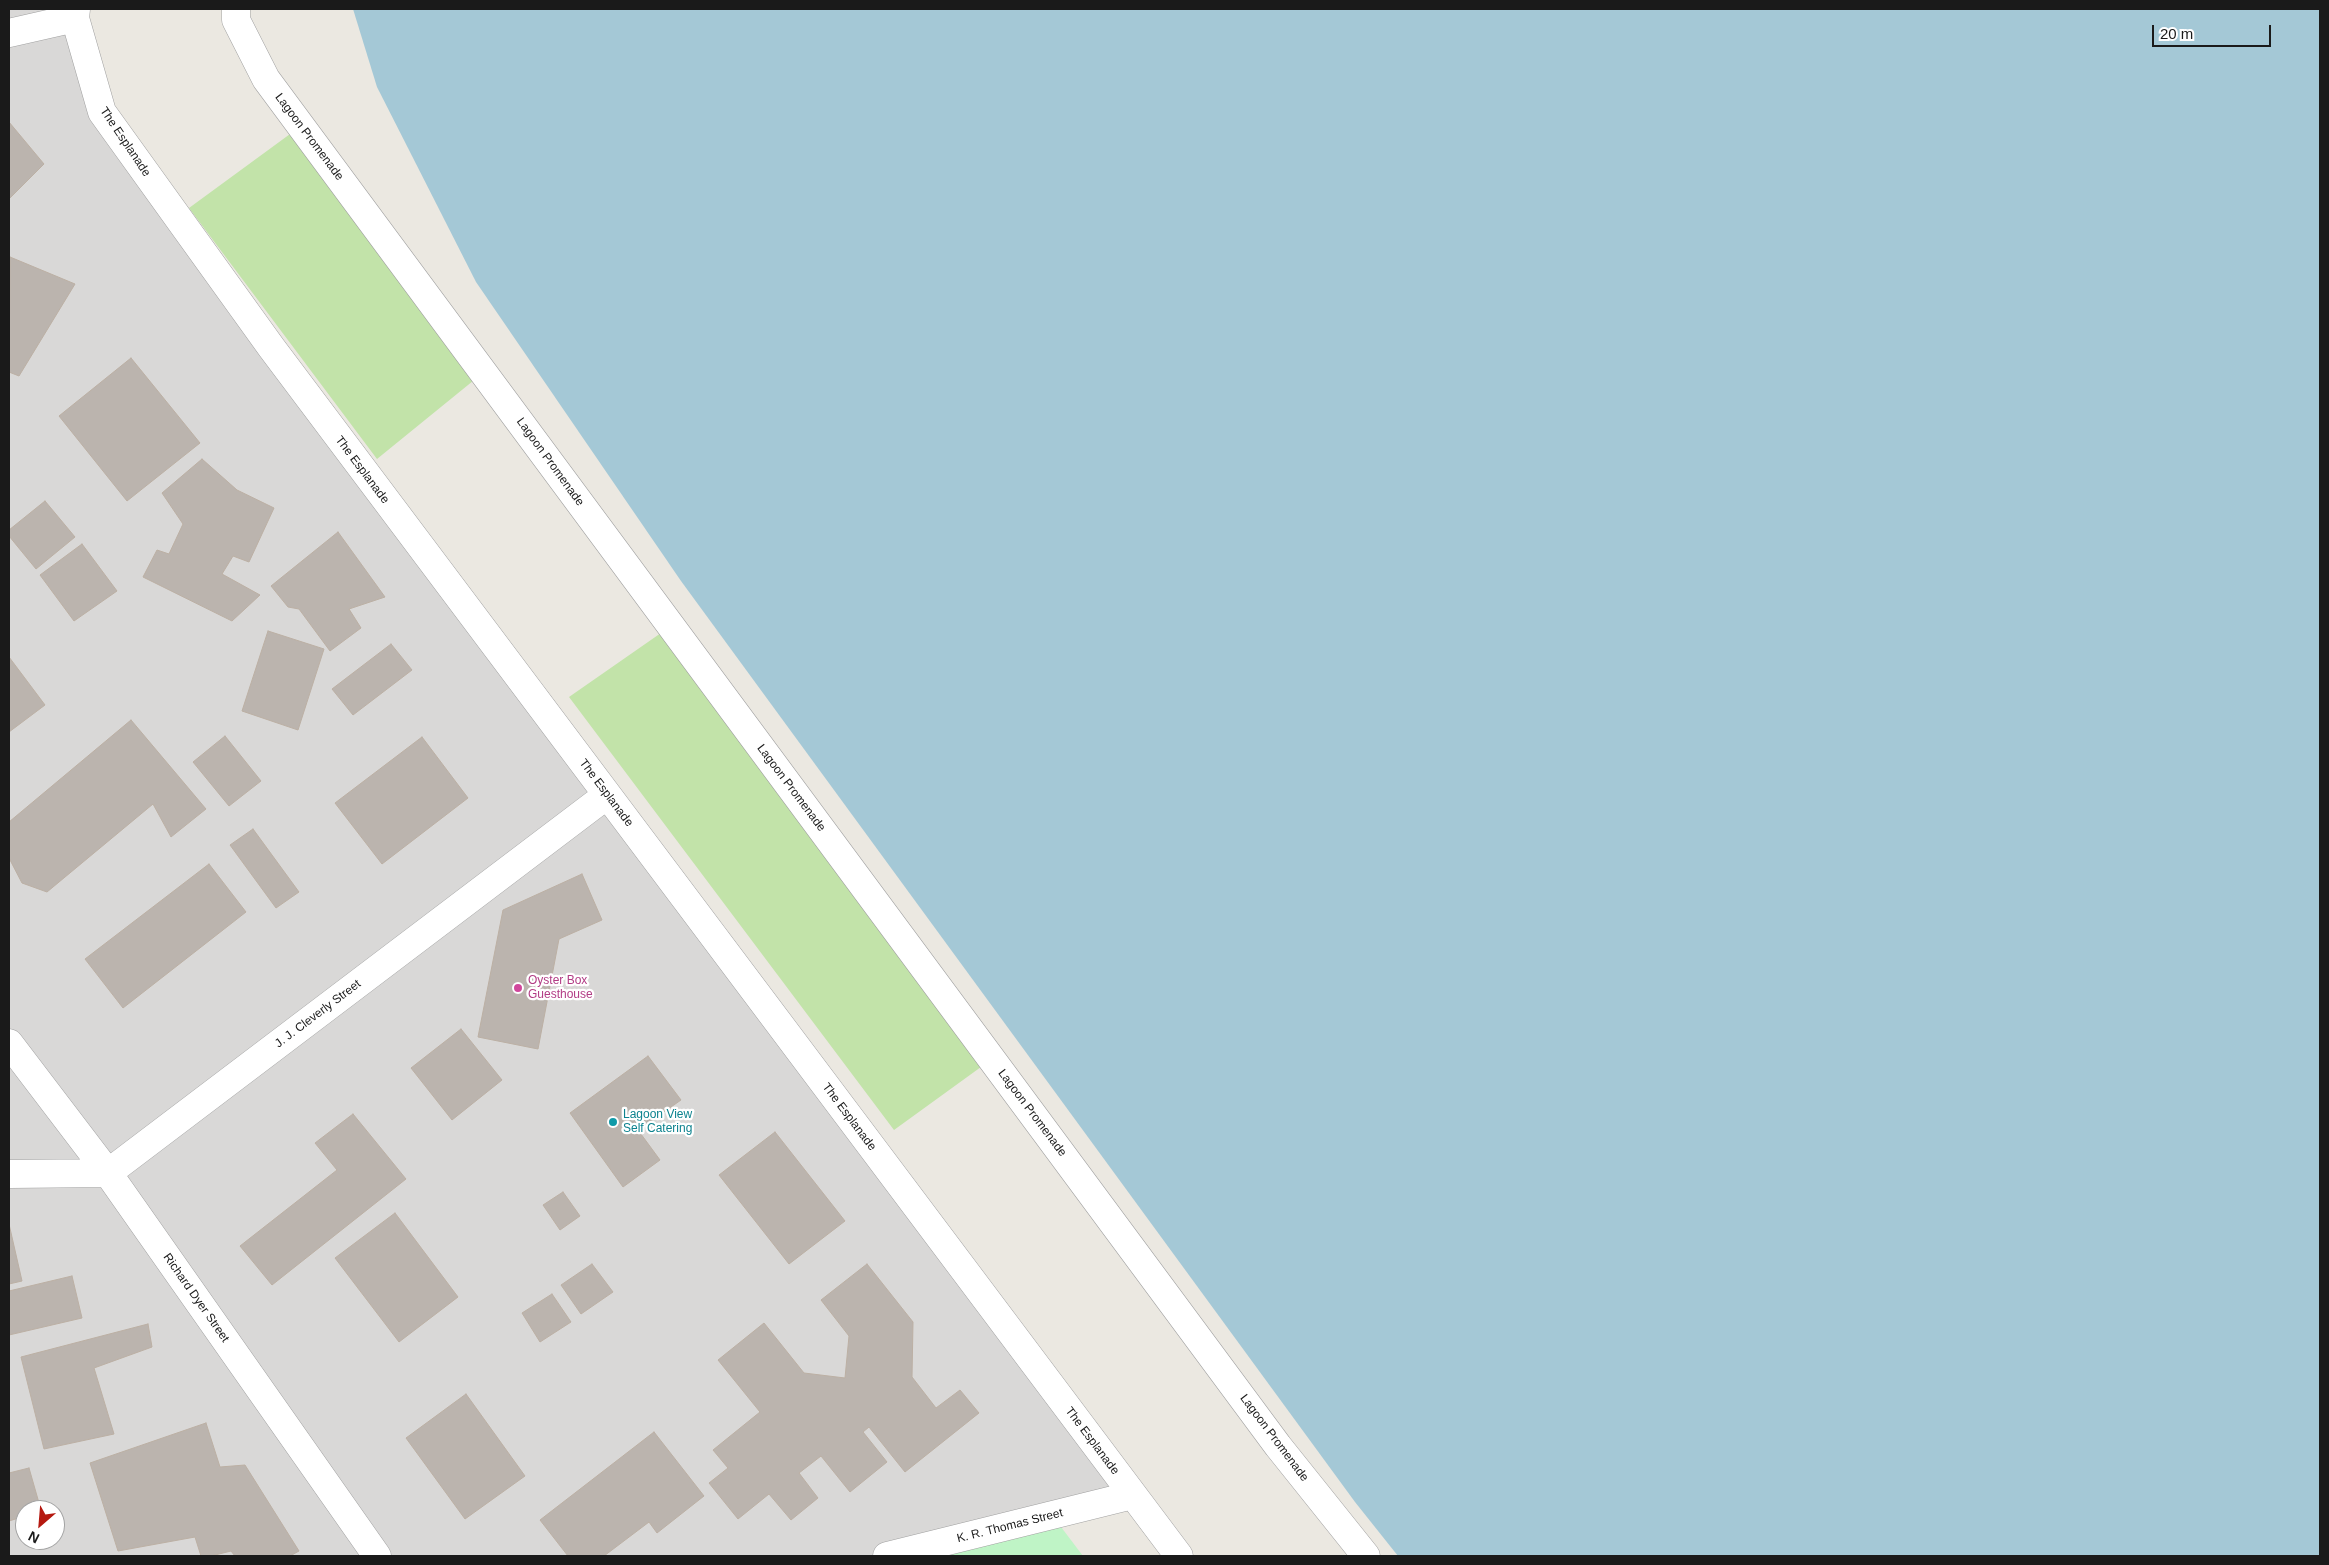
<!DOCTYPE html>
<style>
body{margin:0}
#map{position:relative;width:2329px;height:1565px;overflow:hidden;background:#ebe8e1;font-family:Helvetica,sans-serif}
canvas{display:block}
.frame{position:absolute;inset:0;border:10px solid #1a1a1a;pointer-events:none}
.north{position:absolute;left:15px;top:1500px;width:50px;height:50px;box-sizing:border-box;background:#fff;border:1px solid #a3a3a3;border-radius:50%;rotate:207deg;font-size:14px;font-weight:700;line-height:20px;text-align:center;color:#1a1a1a}
.north::after{content:'';display:block;margin:auto;width:18px;height:22px;background:#b51910;clip-path:polygon(50% 0,100% 100%,50% 72%,0 100%)}
.scale{position:absolute;left:2152px;top:25px;width:119px;height:22px;box-sizing:border-box;border:2px solid #1a1a1a;border-top:0;padding-left:6px;font-size:15px;line-height:18px;white-space:nowrap;color:#1a1a1a;-webkit-text-stroke:4px #fff;paint-order:stroke}
</style>
<div id="map">
<canvas width="2329" height="1565"></canvas>
<div class="frame"></div>
<div class="north">N</div>
<div class="scale">20 m</div>
</div>
<script>
const c = document.querySelector('canvas').getContext('2d');
c.lineJoin = 'round';
function fillPath(path, color) { c.fillStyle = color; c.fill(path, 'evenodd'); }
const poly = rows => new Path2D(rows.map(r => 'M' + r).join(''));
function strokePath(path, color, width, dash) { c.strokeStyle = color; c.lineWidth = width; c.lineCap = dash ? 'butt' : 'round'; c.setLineDash(dash || []); c.stroke(path); }
function label(font, color, halo, rows, align = 'center') {
  c.font = font + ' Helvetica,sans-serif'; c.lineWidth = 4.5; c.setLineDash([]); c.textBaseline = 'middle'; c.strokeStyle = halo; c.fillStyle = color; for (const [text, x, y, turn = 0] of rows) {
    c.save(); c.translate(x, y); c.rotate((+turn || 0) * Math.PI / 180); c.textAlign = isNaN(turn) ? turn : align; if (halo) c.strokeText(text, 0, 0); c.fillText(text, 0, 0); c.restore();
  }
}
const residential = poly([
 [9,9,76,9,102,112,1133,1495,887,1556,9,1556],
 [25,1510,55,1510,55,1540,25,1540]
]);
const grass = poly([
 [301,126,484,372,377,459,189,208],
 [671,626,992,1059,894,1130,569,697]
]);
const park = poly([
 [1052,1515,1083,1556,887,1556]
]);
const water = poly([
 [353,9,2320,9,2320,1556,1398,1556,1355,1502,681,581,476,282,377,87]
]);
const building = poly([
 [9,122,44,164,9,199,9,122],
 [10,257,75,284,19,376,9,372,10,257],
 [131,358,200,443,127,501,59,416,131,358],
 [202,459,237,490,274,508,249,562,233,556,222,574,260,595,232,621,143,577,157,550,169,554,183,524,162,493,202,459],
 [45,501,75,537,36,569,9,536,9,530,45,501],
 [338,532,385,597,349,609,361,628,330,651,299,609,288,607,271,586,338,532],
 [82,544,117,591,74,621,40,575,82,544],
 [268,631,324,649,298,730,242,711,268,631],
 [391,644,412,670,353,715,332,689,391,644],
 [9,657,45,705,9,732,9,657],
 [131,720,206,809,171,837,153,804,47,892,22,883,9,858,9,822,131,720],
 [225,736,261,781,229,806,193,762,225,736],
 [422,737,468,798,382,864,335,803,422,737],
 [253,829,299,892,276,908,230,845,253,829],
 [209,864,246,912,123,1008,85,959,209,864],
 [582,874,602,920,559,939,538,1049,478,1037,503,910,582,874],
 [461,1029,502,1080,452,1120,411,1068,461,1029],
 [648,1056,681,1100,638,1130,660,1160,623,1187,570,1113,648,1056],
 [353,1114,406,1179,272,1285,240,1246,337,1170,315,1143,353,1114],
 [775,1132,845,1221,789,1264,719,1175,775,1132],
 [563,1192,580,1216,560,1230,543,1205,563,1192],
 [395,1213,458,1297,399,1342,335,1258,395,1213],
 [9,1224,22,1281,9,1284,9,1224],
 [592,1264,613,1292,581,1314,561,1285,592,1264],
 [867,1264,913,1322,912,1377,936,1408,960,1390,979,1413,905,1472,869,1427,863,1432,887,1462,850,1492,821,1456,799,1473,818,1498,791,1520,769,1494,738,1519,709,1483,728,1468,713,1450,760,1412,718,1360,764,1323,804,1373,845,1378,849,1336,821,1300,867,1264],
 [72,1276,82,1318,9,1335,9,1291,72,1276],
 [552,1294,571,1322,540,1342,522,1313,552,1294],
 [148,1324,152,1347,94,1368,114,1434,44,1449,21,1357,148,1324],
 [466,1394,525,1476,465,1519,406,1438,466,1394],
 [206,1423,220,1467,245,1465,299,1551,290,1556,235,1556,231,1551,211,1556,201,1556,195,1537,118,1551,90,1463,206,1423],
 [654,1432,704,1496,657,1533,649,1522,604,1556,568,1556,540,1520,654,1432],
 [29,1468,41,1510,25,1510,25,1516,9,1521,9,1473,29,1468]
]);
const street = poly([
 [76,9,75,18,102,112,271,347,1179,1556],
 [236,9,236,20,266,79,1278,1446,1366,1556],
 [9,33,75,18],
 [9,1043,108,1173,377,1556],
 [9,1174,108,1173,607,795],
 [887,1556,1133,1495]
]);
const markers = [
 [518,988,5,"#d1479c"],
 [613,1122,5,"#0f9aa8"]
];
const streetNames = [
 ["Lagoon Promenade",309,137,53],
 ["The Esplanade",125,142,56],
 ["Lagoon Promenade",550,462,54],
 ["The Esplanade",362,470,53],
 ["Lagoon Promenade",791,788,53],
 ["The Esplanade",606,793,53],
 ["J. J. Cleverly Street",318,1014,-37],
 ["Lagoon Promenade",1032,1113,53],
 ["The Esplanade",849,1117,53],
 ["Richard Dyer Street",196,1298,55],
 ["Lagoon Promenade",1274,1438,53],
 ["The Esplanade",1092,1441,53],
 ["K. R. Thomas Street",1010,1526,-14]
];
const hotelNames = [
 ["Oyster Box",528,981],
 ["Guesthouse",528,995]
];
const cultureNames = [
 ["Lagoon View",623,1115],
 ["Self Catering",623,1129]
];
fillPath(residential, '#d9d8d7');
fillPath(grass, '#c2e3a9');
fillPath(park, '#bff4c6');
fillPath(water, '#a4c8d6');
fillPath(building, '#bbb4ae');
strokePath(building, '#bcb0a4', 1);
strokePath(street, '#a1a1a1', 29);
strokePath(street, '#fff', 28);
for (const [x, y, r, color] of markers) { const dot = new Path2D(); dot.arc(x, y, r, 0, 2 * Math.PI); c.fillStyle = color; c.fill(dot); strokePath(dot, '#fff', 2); }
label('12px', '#1a1a1a', '#fff', streetNames);
label('12px', '#b23c85', '#fff', hotelNames, 'left');
label('12px', '#0d838f', '#fff', cultureNames, 'left');
</script>
